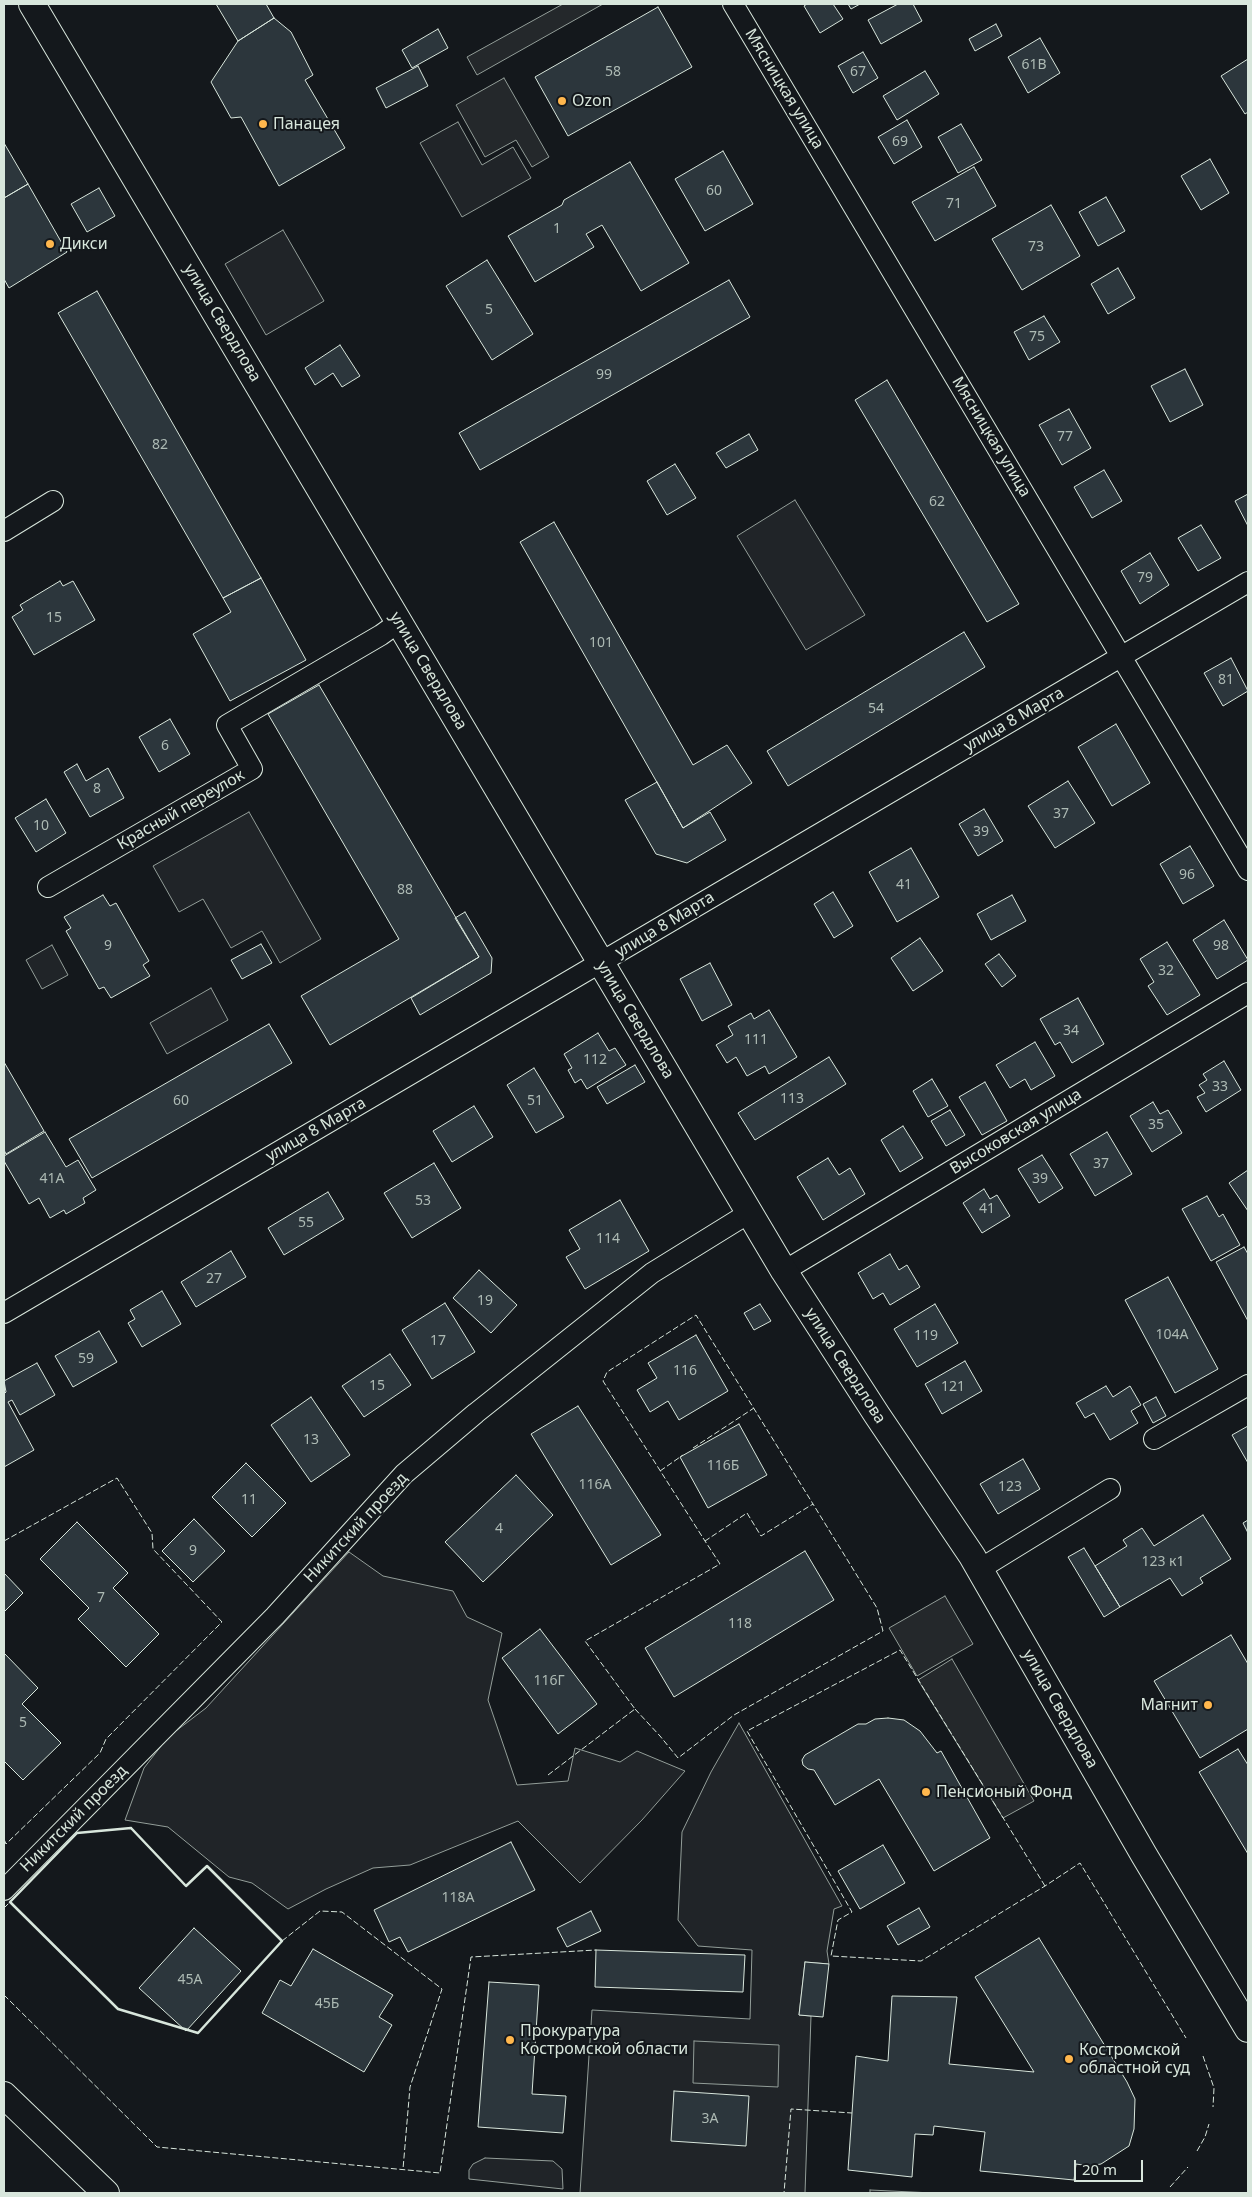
<!DOCTYPE html>
<meta charset="utf-8">
<style>
body{margin:0}
#map{position:relative;width:1252px;height:2197px;overflow:hidden;background:#14181c;font-family:"Noto Sans",sans-serif}
canvas{display:block}
.frame{position:absolute;inset:0;border:5px solid #d8e6dc;pointer-events:none}
.scale{position:absolute;left:1074px;top:2160px;width:69px;height:22px;box-sizing:border-box;border:2px solid #d8e6dc;border-top:0;padding-left:6px;font-size:15px;line-height:18px;white-space:nowrap;color:#d8e6dc;-webkit-text-stroke:4px #14181c;paint-order:stroke}
</style>
<div id="map">
<canvas width="1252" height="2197"></canvas>
<div class="frame"></div>
<div class="scale">20 m</div>
</div>
<script>
const c = document.querySelector('canvas').getContext('2d');
c.lineJoin = 'round';
function fillPath(path, color) { c.fillStyle = color; c.fill(path, 'evenodd'); }
const poly = rows => new Path2D(rows.map(r => 'M' + r).join(''));
function strokePath(path, color, width, dash) { c.strokeStyle = color; c.lineWidth = width; c.lineCap = dash ? 'butt' : 'round'; c.setLineDash(dash || []); c.stroke(path); }
function label(font, color, halo, rows, align = 'center') {
  c.font = font + ' "Noto Sans",sans-serif'; c.lineWidth = 4; c.setLineDash([]); c.textBaseline = 'middle'; c.strokeStyle = halo; c.fillStyle = color; for (const [text, x, y, turn = 0] of rows) {
    c.save(); c.translate(x, y); c.rotate((+turn || 0) * Math.PI / 180); c.textAlign = isNaN(turn) ? turn : align; if (halo) c.strokeText(text, 0, 0); c.fillText(text, 0, 0); c.restore();
  }
}
const green = poly([
 [458,122,482,165,513,147,531,178,462,217,420,143,458,122],
 [283,230,324,301,266,335,225,264,283,230],
 [795,500,865,615,806,650,737,536,795,500],
 [249,812,321,939,280,963,262,931,231,948,203,899,179,912,153,866,249,812],
 [52,945,68,975,42,989,26,960,52,945],
 [211,988,228,1020,167,1054,150,1023,211,988],
 [349,1552,383,1576,453,1591,467,1617,502,1633,488,1700,517,1785,568,1781,575,1748,620,1762,637,1751,685,1771,642,1820,580,1883,518,1821,410,1865,373,1868,326,1889,288,1909,252,1883,229,1877,168,1827,125,1820,144,1768,168,1737,206,1708,349,1552],
 [739,1723,842,1906,834,1909,827,1951,829,1964,805,1962,799,2015,811,2016,805,2193,580,2193,592,2010,750,2019,752,1950,698,1946,678,1920,682,1832,711,1772,739,1723],
 [485,2158,553,2161,562,2169,563,2189,469,2179,469,2170,473,2164,485,2158]
]);
const parking = poly([
 [563,4,603,4,477,75,467,57,563,4],
 [504,78,549,157,532,167,516,140,485,157,456,105,504,78],
 [945,1596,973,1644,917,1676,889,1628,945,1596],
 [952,1659,1034,1801,1003,1818,918,1680,952,1659],
 [694,2041,779,2045,778,2087,693,2083,694,2041],
 [870,2190,933,2193,870,2193,870,2190]
]);
const building = poly([
 [216,4,266,4,274,18,238,41,216,4],
 [807,4,833,4,843,19,820,33,804,6,807,4],
 [848,4,860,4,851,9,848,4],
 [898,4,913,4,922,21,881,44,868,20,898,4],
 [658,7,692,67,568,136,535,77,658,7],
 [274,18,291,32,313,75,305,80,345,148,279,186,241,117,231,118,211,82,238,41,274,18],
 [996,24,1002,36,975,51,969,39,996,24],
 [438,29,448,48,412,68,402,50,438,29],
 [1040,38,1060,73,1028,93,1008,57,1040,38],
 [863,52,878,78,853,93,838,66,863,52],
 [1248,59,1248,112,1245,114,1221,76,1248,59],
 [418,66,428,86,386,108,376,88,418,66],
 [925,71,939,94,897,120,883,96,925,71],
 [907,120,922,147,894,164,878,137,907,120],
 [961,124,982,160,958,173,938,137,961,124],
 [4,143,28,184,4,198,4,143],
 [723,151,753,204,705,231,675,179,723,151],
 [1210,159,1229,193,1201,210,1181,176,1210,159],
 [630,162,689,263,641,291,602,225,586,234,594,247,535,282,508,236,562,205,564,200,630,162],
 [974,167,996,206,935,241,912,202,974,167],
 [28,184,67,252,9,288,4,279,4,198,28,184],
 [99,188,115,216,87,232,71,204,99,188],
 [1106,197,1125,231,1098,246,1079,212,1106,197],
 [1051,205,1080,256,1022,290,992,239,1051,205],
 [487,260,533,334,492,360,446,286,487,260],
 [1118,268,1135,298,1108,314,1091,284,1118,268],
 [729,280,750,317,480,470,459,433,729,280],
 [97,291,261,578,223,598,58,313,97,291],
 [1044,316,1060,342,1029,360,1014,332,1044,316],
 [340,345,360,376,342,387,333,373,315,385,305,368,340,345],
 [1185,369,1203,405,1170,422,1151,386,1185,369],
 [887,380,1019,604,987,622,855,400,887,380],
 [1069,409,1091,448,1062,465,1039,425,1069,409],
 [749,434,758,450,726,468,716,453,749,434],
 [675,464,696,498,667,515,647,481,675,464],
 [1104,470,1122,501,1092,518,1074,487,1104,470],
 [1248,494,1248,526,1235,501,1248,494],
 [554,522,693,765,727,745,752,783,683,828,520,542,554,522],
 [1201,525,1221,558,1198,571,1178,538,1201,525],
 [1150,553,1169,585,1140,604,1121,571,1150,553],
 [261,578,306,660,230,701,193,634,231,612,223,598,261,578],
 [60,581,63,586,73,581,95,620,34,655,12,617,23,610,20,605,60,581],
 [964,632,985,667,788,786,767,751,964,632],
 [1231,658,1248,691,1223,706,1204,673,1231,658],
 [319,685,479,957,330,1045,301,996,399,939,268,714,319,685],
 [170,719,190,754,159,772,139,737,170,719],
 [1116,724,1150,783,1112,806,1078,747,1116,724],
 [77,764,86,781,108,768,124,798,90,817,64,772,77,764],
 [1068,781,1095,823,1055,848,1028,806,1068,781],
 [657,782,683,828,710,812,726,840,687,863,656,854,625,800,657,782],
 [46,799,66,833,36,852,15,818,46,799],
 [984,809,1003,841,978,856,959,824,984,809],
 [1190,846,1214,886,1183,904,1160,864,1190,846],
 [911,848,939,897,897,922,869,872,911,848],
 [833,892,853,926,834,938,814,904,833,892],
 [103,895,110,906,116,903,149,961,143,965,150,976,111,998,104,987,99,989,66,931,71,928,64,917,103,895],
 [1012,895,1026,921,991,940,977,914,1012,895],
 [465,912,492,958,491,973,420,1015,411,998,479,957,455,918,465,912],
 [1224,920,1248,960,1217,979,1193,940,1224,920],
 [920,938,943,971,913,991,891,958,920,938],
 [1167,942,1200,995,1167,1015,1148,986,1154,982,1140,959,1167,942],
 [261,944,272,963,242,979,231,960,261,944],
 [999,954,1016,976,1002,987,985,964,999,954],
 [710,963,732,1005,702,1021,680,979,710,963],
 [1078,998,1104,1044,1072,1063,1060,1042,1055,1045,1040,1019,1078,998],
 [769,1010,797,1057,769,1074,765,1066,747,1076,736,1057,727,1063,716,1045,733,1035,728,1026,751,1013,754,1019,769,1010],
 [269,1024,292,1063,92,1178,69,1139,269,1024],
 [598,1033,609,1051,615,1048,626,1065,587,1089,581,1079,575,1083,568,1070,572,1068,564,1054,598,1033],
 [1035,1042,1055,1076,1031,1090,1025,1079,1010,1088,996,1065,1035,1042],
 [829,1057,846,1084,755,1140,738,1113,829,1057],
 [1224,1061,1241,1090,1206,1112,1197,1097,1205,1093,1199,1085,1207,1080,1203,1074,1224,1061],
 [4,1062,44,1131,6,1154,4,1150,4,1062],
 [635,1065,645,1082,607,1104,597,1087,635,1065],
 [534,1068,564,1117,536,1133,507,1085,534,1068],
 [932,1079,948,1106,928,1117,913,1091,932,1079],
 [985,1082,1007,1121,982,1135,959,1097,985,1082],
 [1153,1102,1160,1114,1168,1110,1182,1133,1152,1152,1130,1116,1153,1102],
 [474,1106,493,1137,452,1162,433,1131,474,1106],
 [950,1110,965,1135,946,1146,931,1121,950,1110],
 [903,1126,923,1158,900,1172,881,1140,903,1126],
 [45,1132,66,1167,78,1160,96,1190,83,1198,85,1203,66,1214,64,1210,50,1218,39,1198,29,1204,4,1161,4,1156,45,1132],
 [1107,1132,1132,1174,1095,1196,1070,1154,1107,1132],
 [1042,1155,1063,1188,1039,1203,1018,1169,1042,1155],
 [828,1158,839,1175,850,1168,865,1194,823,1220,797,1177,828,1158],
 [434,1163,461,1208,412,1238,384,1193,434,1163],
 [1248,1170,1248,1211,1229,1183,1248,1170],
 [984,1189,990,1199,997,1195,1010,1216,982,1233,963,1203,984,1189],
 [328,1192,344,1219,284,1255,268,1228,328,1192],
 [1207,1196,1219,1217,1223,1214,1240,1245,1211,1261,1182,1209,1207,1196],
 [620,1200,649,1251,585,1289,566,1257,580,1249,569,1230,620,1200],
 [1244,1247,1248,1254,1248,1321,1216,1262,1244,1247],
 [231,1251,246,1277,196,1307,181,1282,231,1251],
 [890,1254,899,1270,907,1265,920,1287,890,1305,883,1293,873,1299,858,1273,890,1254],
 [479,1270,517,1305,491,1333,453,1298,479,1270],
 [1168,1277,1218,1369,1175,1393,1125,1300,1168,1277],
 [162,1291,181,1324,142,1347,128,1323,135,1319,130,1310,162,1291],
 [445,1303,475,1352,432,1379,402,1330,445,1303],
 [760,1304,771,1321,754,1330,744,1313,760,1304],
 [935,1304,958,1343,917,1367,894,1329,935,1304],
 [99,1331,117,1362,73,1387,55,1356,99,1331],
 [696,1335,728,1391,679,1420,668,1401,650,1412,637,1390,657,1378,648,1363,696,1335],
 [390,1354,411,1385,364,1417,342,1386,390,1354],
 [965,1361,982,1391,942,1414,925,1384,965,1361],
 [37,1363,55,1395,20,1415,12,1400,8,1402,34,1450,4,1467,4,1394,6,1392,4,1381,37,1363],
 [1106,1386,1113,1397,1130,1386,1141,1405,1131,1411,1138,1423,1110,1440,1094,1413,1085,1418,1076,1403,1106,1386],
 [311,1397,350,1455,311,1482,271,1425,311,1397],
 [1156,1397,1166,1416,1153,1423,1143,1404,1156,1397],
 [578,1406,661,1535,611,1565,531,1434,578,1406],
 [739,1424,767,1475,708,1508,680,1457,739,1424],
 [1248,1426,1248,1463,1232,1435,1248,1426],
 [1023,1459,1040,1489,998,1514,980,1484,1023,1459],
 [246,1463,286,1503,252,1537,212,1497,246,1463],
 [516,1475,553,1515,483,1582,445,1542,516,1475],
 [1203,1515,1231,1559,1200,1578,1203,1583,1182,1596,1170,1578,1120,1607,1095,1566,1127,1546,1123,1540,1142,1528,1154,1546,1203,1515],
 [194,1519,225,1551,193,1582,162,1551,194,1519],
 [1248,1520,1248,1533,1243,1523,1248,1520],
 [77,1522,128,1573,113,1588,159,1634,126,1667,78,1619,89,1608,40,1559,77,1522],
 [1084,1548,1120,1607,1104,1617,1068,1557,1084,1548],
 [805,1551,834,1600,674,1697,645,1648,805,1551],
 [4,1573,23,1593,4,1612,4,1573],
 [540,1629,597,1704,558,1734,502,1658,540,1629],
 [1231,1635,1248,1664,1248,1729,1200,1758,1154,1681,1231,1635],
 [4,1653,38,1688,22,1704,61,1743,23,1780,4,1761,4,1653],
 [888,1718,904,1720,920,1731,937,1753,941,1751,990,1838,934,1871,879,1779,835,1805,814,1770,808,1769,803,1765,802,1760,805,1755,858,1724,866,1724,875,1719,888,1718],
 [1238,1749,1248,1765,1248,1854,1199,1772,1238,1749],
 [511,1842,535,1890,408,1952,400,1937,389,1942,374,1910,511,1842],
 [883,1845,905,1883,860,1909,838,1871,883,1845],
 [919,1908,930,1927,898,1945,887,1926,919,1908],
 [591,1911,601,1931,567,1947,557,1928,591,1911],
 [194,1928,241,1971,186,2031,139,1988,194,1928],
 [1039,1938,1127,2082,1135,2099,1134,2129,1129,2146,1101,2164,1089,2166,1076,2164,1074,2180,980,2171,985,2132,934,2126,933,2135,915,2134,912,2177,848,2170,856,2056,888,2061,892,1996,957,1997,949,2064,1034,2072,975,1977,1039,1938],
 [313,1949,393,1995,379,2017,392,2025,364,2072,262,2013,280,1980,291,1986,313,1949],
 [596,1950,745,1955,743,1992,595,1987,596,1950],
 [805,1962,829,1964,823,2017,799,2015,805,1962],
 [489,1982,539,1985,532,2094,566,2096,563,2133,478,2127,489,1982],
 [674,2091,749,2096,746,2146,671,2141,674,2091]
]);
const minor = poly([
 [733,4,1248,870],
 [4,531,53,501],
 [48,887,252,769,227,725,381,635,399,622],
 [784,1271,1248,993],
 [4,1313,1248,582],
 [1154,1439,1248,1385],
 [980,1569,1110,1489],
 [4,1890,275,1616,404,1474,476,1413,652,1273,749,1213]
]);
const tertiary = poly([
 [32,4,784,1271,877,1415,972,1556,1144,1855,1248,2029],
 [4,2095,106,2193]
]);
const fence = poly([
 [693,1448,754,1408],
 [660,1471,683,1455],
 [4,1541,117,1478,152,1533,153,1549,222,1622,106,1739,100,1753,6,1844,4,1839],
 [635,1709,660,1736,678,1758,734,1715,883,1631,877,1608,813,1504],
 [548,1775,635,1709,585,1641,720,1564,705,1541,603,1381,607,1372,696,1315,813,1504,761,1536,747,1513,705,1541],
 [1045,1886,900,1650,747,1731,852,1912,838,1920,831,1956,921,1961,1045,1886,1080,1863,1186,2038],
 [4,1908,10,1902],
 [282,1941,320,1911,342,1912,442,1989,410,2087,403,2169],
 [4,1995,157,2147,440,2173,471,1957,596,1950],
 [1203,2056,1214,2088,1213,2107],
 [1197,2151,1205,2137,1209,2124],
 [1170,2187,1188,2167],
 [788,2193,784,2193,791,2109,852,2113]
]);
const wall = poly([
 [131,1828,186,1886,207,1866,282,1941,198,2033,118,2009,10,1902,77,1833,131,1828]
]);
const markers = [
 [562,101,5,"#ffb74d"],
 [263,124,5,"#ffb74d"],
 [50,244,5,"#ffb74d"],
 [1208,1705,5,"#ffb74d"],
 [926,1792,5,"#ffb74d"],
 [510,2040,5,"#ffb74d"],
 [1069,2059,5,"#ffb74d"]
];
const numberNames = [
 ["61В",1034,65],
 ["58",613,72],
 ["67",858,72],
 ["69",900,142],
 ["60",714,191],
 ["71",954,204],
 ["1",557,229],
 ["73",1036,247],
 ["5",489,310],
 ["75",1037,337],
 ["99",604,375],
 ["77",1065,437],
 ["82",160,445],
 ["62",937,502],
 ["79",1145,578],
 ["15",54,618],
 ["101",601,643],
 ["81",1226,680],
 ["54",876,709],
 ["6",165,746],
 ["8",97,789],
 ["37",1061,814],
 ["10",41,826],
 ["39",981,832],
 ["96",1187,875],
 ["41",904,885],
 ["88",405,890],
 ["9",108,946],
 ["98",1221,946],
 ["32",1166,971],
 ["34",1071,1031],
 ["111",756,1040],
 ["112",595,1060],
 ["33",1220,1087],
 ["113",792,1099],
 ["60",181,1101],
 ["51",535,1101],
 ["35",1156,1125],
 ["37",1101,1164],
 ["41А",52,1179],
 ["39",1040,1179],
 ["53",423,1201],
 ["41",987,1209],
 ["55",306,1223],
 ["114",608,1239],
 ["27",214,1279],
 ["19",485,1301],
 ["104А",1172,1335],
 ["119",926,1336],
 ["17",438,1341],
 ["59",86,1359],
 ["116",685,1371],
 ["15",377,1386],
 ["121",953,1387],
 ["13",311,1440],
 ["116Б",723,1466],
 ["116А",595,1485],
 ["123",1010,1487],
 ["11",249,1500],
 ["4",499,1529],
 ["9",193,1551],
 ["123 к1",1163,1562],
 ["7",101,1598],
 ["118",740,1624],
 ["116Г",549,1681],
 ["5",23,1723],
 ["118А",458,1898],
 ["45А",190,1980],
 ["45Б",327,2004],
 ["3А",710,2119]
];
const streetNames = [
 ["Мясницкая улица",784,89,59],
 ["улица Свердлова",222,323,59],
 ["Мясницкая улица",991,437,59],
 ["улица Свердлова",428,671,59],
 ["улица 8 Марта",1014,720,-30],
 ["Красный переулок",181,810,-30],
 ["улица 8 Марта",665,925,-31],
 ["улица Свердлова",635,1020,59],
 ["улица 8 Марта",316,1130,-30],
 ["Высоковская улица",1016,1132,-31],
 ["улица Свердлова",845,1366,57],
 ["Никитский проезд",356,1528,-47],
 ["улица Свердлова",1060,1709,60],
 ["Никитский проезд",74,1819,-45]
];
const poiNames = [
 ["Ozon",572,101],
 ["Панацея",273,124],
 ["Дикси",60,244],
 ["Магнит",1198,1705,"right"],
 ["Пенсионый Фонд",936,1792],
 ["Прокуратура",520,2031],
 ["Костромской области",520,2049],
 ["Костромской",1079,2050],
 ["областной суд",1079,2068]
];
fillPath(green, '#202428');
strokePath(green, '#939e99', 1);
fillPath(parking, '#24282b');
strokePath(parking, '#939e99', 1);
fillPath(building, '#2c363c');
strokePath(building, '#d8e6dc', 1);
strokePath(minor, '#d8e6dc', 22);
strokePath(tertiary, '#d8e6dc', 28);
strokePath(minor, '#14181c', 20);
strokePath(tertiary, '#14181c', 26);
strokePath(fence, '#d8e6dc', 1, [6, 2.5]);
strokePath(wall, '#d8e6dc', 2.5);
for (const [x, y, r, color] of markers) { const dot = new Path2D(); dot.arc(x, y, r, 0, 2 * Math.PI); c.fillStyle = color; c.fill(dot); strokePath(dot, '#14181c', 2); }
label('14px', '#adbab4', null, numberNames);
label('16px', '#d8e6dc', '#14181c', streetNames);
label('16px', '#d8e6dc', '#14181c', poiNames, 'left');
</script>
